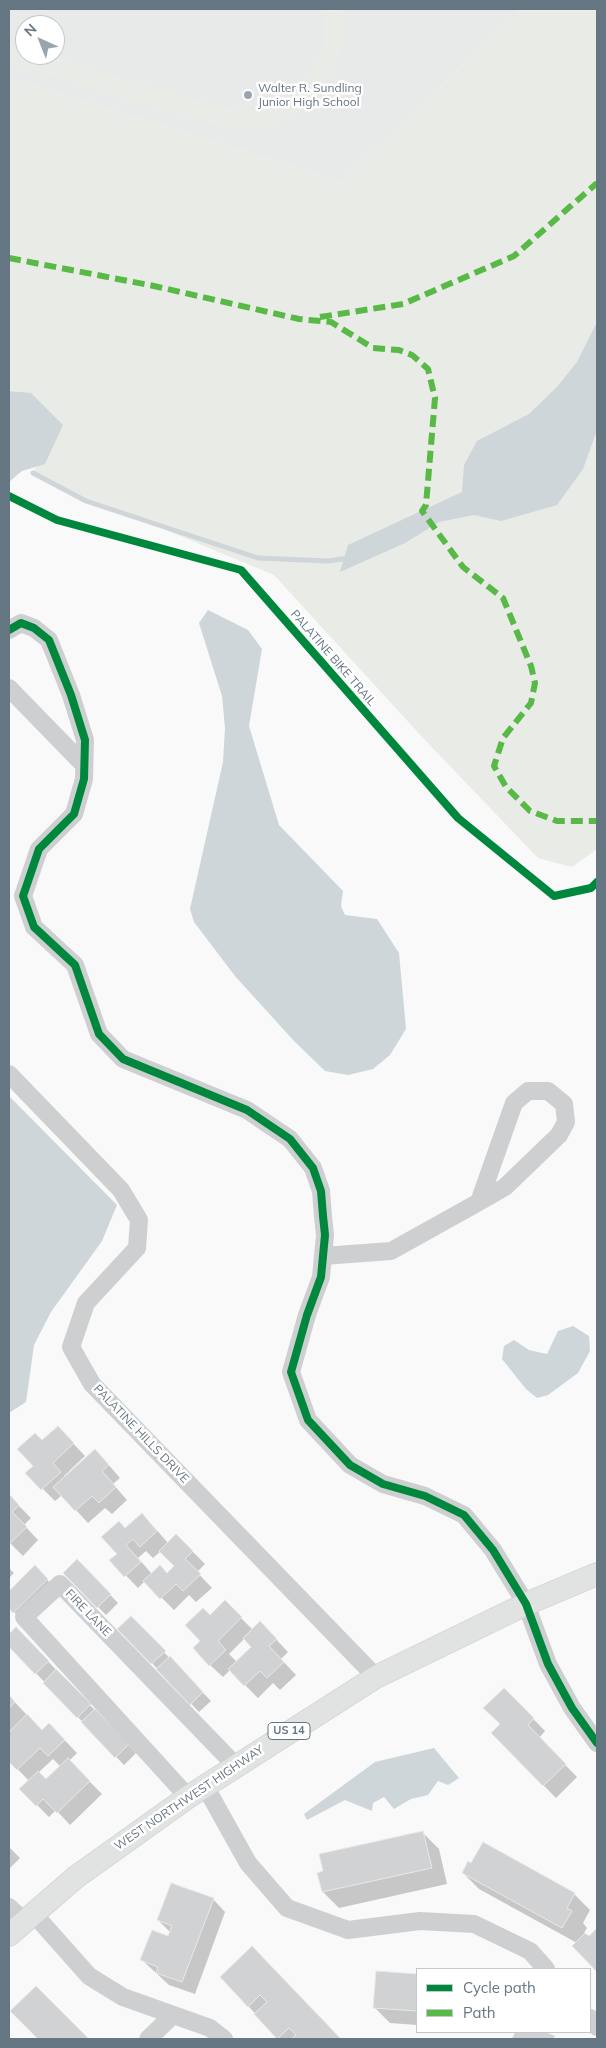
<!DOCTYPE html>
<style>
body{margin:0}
#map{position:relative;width:606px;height:2048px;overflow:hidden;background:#f9f9f9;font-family:Mulish,sans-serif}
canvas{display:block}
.frame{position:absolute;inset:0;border:10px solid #657683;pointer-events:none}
.legend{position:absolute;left:416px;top:1968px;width:175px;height:65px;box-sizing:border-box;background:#fff;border:1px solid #c1c8cd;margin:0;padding:6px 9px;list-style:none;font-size:15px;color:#657683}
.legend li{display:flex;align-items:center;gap:10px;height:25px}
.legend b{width:25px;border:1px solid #c1c8cd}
.north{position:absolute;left:15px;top:15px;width:50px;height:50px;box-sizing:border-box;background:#fff;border:1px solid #c1c8cd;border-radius:50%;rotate:316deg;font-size:14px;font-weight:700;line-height:20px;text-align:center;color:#657683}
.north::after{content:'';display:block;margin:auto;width:18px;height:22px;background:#99a4ac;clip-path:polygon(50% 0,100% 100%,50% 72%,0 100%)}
</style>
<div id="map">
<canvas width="606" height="2048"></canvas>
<div class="frame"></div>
<ul class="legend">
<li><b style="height:6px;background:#00873e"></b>Cycle path</li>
<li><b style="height:6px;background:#58b947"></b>Path</li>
</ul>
<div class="north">N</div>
</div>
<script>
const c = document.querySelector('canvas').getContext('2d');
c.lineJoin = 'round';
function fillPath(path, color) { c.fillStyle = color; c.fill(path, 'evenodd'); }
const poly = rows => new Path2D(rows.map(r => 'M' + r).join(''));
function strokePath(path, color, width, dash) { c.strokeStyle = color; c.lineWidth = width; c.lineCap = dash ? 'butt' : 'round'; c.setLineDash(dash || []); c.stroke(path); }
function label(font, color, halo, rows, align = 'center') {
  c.font = font + ' Mulish,sans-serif'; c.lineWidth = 5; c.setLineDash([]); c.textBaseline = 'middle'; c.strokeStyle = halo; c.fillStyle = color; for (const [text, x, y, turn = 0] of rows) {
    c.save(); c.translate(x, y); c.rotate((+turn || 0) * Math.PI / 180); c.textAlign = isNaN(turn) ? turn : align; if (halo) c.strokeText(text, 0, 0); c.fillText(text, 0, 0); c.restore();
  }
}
const built = poly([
 [9,9,521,9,342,182,9,78],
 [25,25,55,25,55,55,25,55]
]);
const green = poly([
 [322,9,343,9,344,14,344,43,333,75,308,106,279,125,252,130,221,127,9,64,9,43,25,48,25,55,48,55,225,108,252,110,272,106,295,91,315,65,325,39,324,17],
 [521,9,597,9,597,849,572,867,538,858,424,739,274,575,142,520,86,501,33,473,43,452,17,392,9,390,9,78,342,182]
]);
const water = poly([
 [597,322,597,430,583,469,557,505,501,521,474,515,439,522,405,543,340,572,348,545,462,492,464,465,477,441,529,414,557,387,577,362],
 [9,391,31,393,63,425,45,464,22,471,9,482],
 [208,610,248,630,262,649,249,726,279,825,343,891,341,906,345,915,377,919,399,953,406,1029,390,1055,373,1069,348,1075,325,1071,293,1040,235,976,194,922,190,909,223,762,225,728,222,696,199,623],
 [9,1096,117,1205,102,1241,51,1312,34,1345,26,1402,9,1413],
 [573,1326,589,1336,590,1351,578,1373,548,1395,537,1398,526,1389,502,1359,504,1346,514,1340,529,1350,547,1354,558,1331],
 [434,1748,459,1778,448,1785,438,1781,428,1795,411,1799,394,1809,384,1797,373,1803,372,1811,345,1800,307,1820,304,1814,375,1762]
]);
const shadow = poly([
 [70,1440,85,1456,64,1476,66,1478,107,1463,120,1478,113,1484,127,1500,112,1514,105,1508,88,1523,62,1495,55,1501,27,1473,34,1466,42,1442],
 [9,1496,31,1518,24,1525,38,1540,23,1556,9,1542],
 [154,1527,168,1543,176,1535,205,1564,197,1572,212,1588,196,1602,189,1595,174,1610,145,1581,138,1588,111,1560,118,1554,126,1530],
 [146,1551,153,1558,161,1551,176,1566,167,1575,152,1574,138,1558],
 [77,1561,118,1603,106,1615,65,1573],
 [35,1567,55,1588,22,1620,9,1607,9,1592],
 [9,1568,14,1573,9,1578],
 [225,1602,253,1630,272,1635,288,1652,281,1659,296,1675,280,1690,273,1683,258,1698,230,1670,223,1677,210,1665,202,1641,210,1617],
 [245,1638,253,1647,237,1662,229,1654],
 [131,1618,211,1701,199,1712,119,1629],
 [16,1628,136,1753,124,1765,9,1645,9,1635],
 [504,1689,545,1731,539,1738,577,1777,556,1798,492,1733,501,1724],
 [9,1696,42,1731,49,1724,77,1753,69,1761,102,1794,70,1825,56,1810,49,1817,21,1789,29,1781,9,1760],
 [53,1759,60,1766,46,1781,38,1773],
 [423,1833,439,1849,447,1884,339,1908,323,1892,319,1874],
 [9,1847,20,1858,9,1869],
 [463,1873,574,1894,590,1910,583,1923,587,1928,584,1933,589,1938,597,1930,597,1970,574,1946,577,1943,479,1889],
 [213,1899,225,1912,195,1994,169,1985,142,1960,169,1937,171,1933,158,1920],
 [268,1964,340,2039,279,2039,221,1977],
 [377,1972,417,1975,417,2025,390,2023,374,2007],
 [517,2032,542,2032,556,2039,513,2039]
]);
const stream = poly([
 [33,473,86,501,258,558,328,561,349,558]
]);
const building = poly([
 [58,1426,74,1443,53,1463,61,1472,41,1490,25,1473,33,1466,17,1449,35,1433,42,1440,58,1426],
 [95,1449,109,1465,102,1471,116,1487,99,1503,92,1496,75,1511,53,1487,95,1449],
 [9,1494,19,1505,12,1512,27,1527,9,1544,9,1494],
 [142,1513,157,1531,140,1547,133,1539,126,1545,141,1562,124,1577,109,1560,117,1554,101,1537,119,1521,125,1528,142,1513],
 [176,1534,193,1551,185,1559,201,1574,183,1591,176,1584,160,1599,143,1581,160,1565,167,1573,174,1566,159,1551,176,1534],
 [77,1559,111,1594,97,1608,63,1573,77,1559],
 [35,1565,48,1579,13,1613,9,1608,9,1591,35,1565],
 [225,1600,242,1617,218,1641,226,1650,209,1666,193,1648,200,1641,185,1625,203,1608,210,1615,225,1600],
 [131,1616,166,1651,151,1664,117,1629,131,1616],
 [260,1621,277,1639,269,1646,284,1662,267,1678,260,1671,244,1686,228,1669,251,1647,243,1638,260,1621],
 [16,1627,49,1661,35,1674,9,1647,9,1634,16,1627],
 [170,1656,203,1692,190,1705,156,1669,170,1656],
 [56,1669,91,1704,77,1718,43,1683,56,1669],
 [504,1688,534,1718,528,1725,566,1764,543,1786,491,1733,500,1724,483,1708,504,1688],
 [9,1695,15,1702,9,1708,9,1695],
 [95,1709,129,1744,115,1758,81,1722,95,1709],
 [27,1714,42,1730,49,1723,65,1740,48,1756,40,1748,17,1770,9,1762,9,1732,27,1714],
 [68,1758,90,1781,57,1813,43,1799,36,1806,19,1789,38,1771,46,1779,68,1758],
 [423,1831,432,1868,322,1892,317,1873,323,1871,319,1854,423,1831],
 [483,1842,575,1893,567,1908,572,1911,562,1928,462,1873,468,1861,471,1863,483,1842],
 [171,1883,214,1898,182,1982,156,1973,158,1967,140,1960,152,1930,168,1936,172,1926,157,1920,171,1883],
 [597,1928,597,1972,572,1946,585,1933,589,1936,597,1928],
 [252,1946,341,2039,291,2039,296,2035,289,2028,277,2039,254,2014,267,2002,260,1995,248,2007,220,1977,252,1946],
 [376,1971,417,1974,417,2011,373,2008,376,1971],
 [36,1986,89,2039,38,2039,10,2011,36,1986],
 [515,2032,546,2032,555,2036,553,2039,512,2039,515,2032]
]);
const minor = poly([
 [9,630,21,623,34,628,49,640,71,695,85,740,84,779,74,814,39,849,23,896,34,927,75,965,99,1034,123,1059,247,1110,290,1139,313,1168,321,1191,323,1216,325,1235,321,1277,307,1315,291,1372,308,1420,350,1465,383,1484,425,1496,464,1515,493,1550,526,1604,548,1664,572,1708,597,1743],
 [9,688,84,765],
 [9,1074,121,1190,139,1220,137,1248,86,1303,71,1347,92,1384,376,1677],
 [323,1256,391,1251,479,1202,505,1187,559,1135,566,1122,564,1104,548,1091,528,1091,514,1103,479,1202],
 [205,1786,248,1863,287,1908,348,1930,420,1921,474,1924,530,1951,546,1969],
 [188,1797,24,1617,60,1584,235,1765],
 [9,1907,24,1921],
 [33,1913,89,1976,105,1986,123,1997,210,2028,224,2039],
 [590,2018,597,2027],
 [148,2039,172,2016]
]);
const major = poly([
 [9,1935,76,1877,188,1797,376,1677,526,1604,597,1574]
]);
const quiet = poly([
 [9,258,154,286,299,319,331,322,373,348,399,350,412,355,428,369,435,398,426,505,422,511,463,567,503,598,531,666,535,683,531,703,503,738,494,766,506,787,530,811,557,821,597,821],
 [320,317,403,304,514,256,597,183]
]);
const cycleway = poly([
 [9,496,57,520,241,570,458,818,554,896,591,888,597,882],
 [9,630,21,623,34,628,49,640,71,695,85,740,84,779,74,814,39,849,23,896,34,927,75,965,99,1034,123,1059,247,1110,290,1139,313,1168,321,1191,323,1216,325,1235,321,1277,307,1315,291,1372,308,1420,350,1465,383,1484,425,1496,464,1515,493,1550,526,1604,548,1664,572,1708,597,1743]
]);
const markers = [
 [248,95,5,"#99a4ac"]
];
const shields = [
 [289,1731,42]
];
const shieldNames = [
 ["US 14",289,1731]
];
const poiNames = [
 ["Walter R. Sundling",258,88],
 ["Junior High School",258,102]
];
const streetNames = [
 ["PALATINE BIKE TRAIL",333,658,49],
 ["PALATINE HILLS DRIVE",141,1434,46],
 ["FIRE LANE",88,1613,46],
 ["WEST NORTHWEST HIGHWAY",189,1798,-34]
];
fillPath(built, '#e8e9e9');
fillPath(green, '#e8ebe6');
fillPath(water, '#ced6d9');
fillPath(shadow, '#0003');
strokePath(stream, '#ced6d9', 5);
fillPath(building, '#d0d2d3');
strokePath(building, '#e8e8e8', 1);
strokePath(major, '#d5d6d7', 24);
strokePath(minor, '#cecfd0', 18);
strokePath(major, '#e1e2e2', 22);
strokePath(quiet, '#58b947', 6, [12, 6]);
strokePath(cycleway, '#00873e', 8);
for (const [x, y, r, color] of markers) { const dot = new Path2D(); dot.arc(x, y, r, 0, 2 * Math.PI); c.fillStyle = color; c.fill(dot); strokePath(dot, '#fff', 2); }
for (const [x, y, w] of shields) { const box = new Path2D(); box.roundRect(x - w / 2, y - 8.5, w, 17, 4); c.fillStyle = '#fff'; c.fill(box); strokePath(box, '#657683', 1); }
label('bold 11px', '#657683', null, shieldNames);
label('12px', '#657683', '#fff', poiNames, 'left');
label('12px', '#657683', '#fff', streetNames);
</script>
